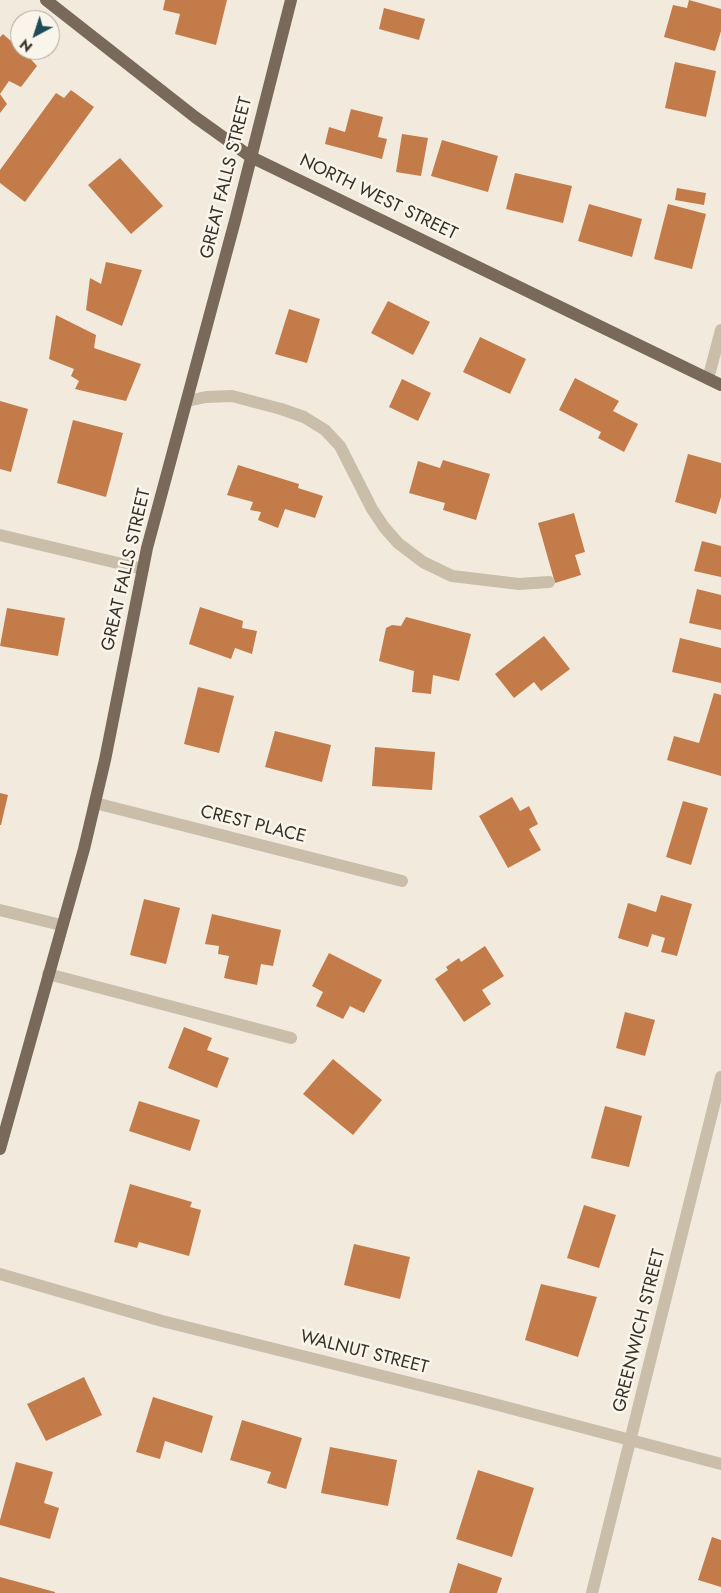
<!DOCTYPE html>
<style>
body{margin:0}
#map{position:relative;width:721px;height:1593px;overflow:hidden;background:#f2ebdd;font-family:Jost,sans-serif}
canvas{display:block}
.north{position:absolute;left:10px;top:10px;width:50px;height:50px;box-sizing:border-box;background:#f9f5ea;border:1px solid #aba69d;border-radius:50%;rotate:220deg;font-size:14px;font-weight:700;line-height:20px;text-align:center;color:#373029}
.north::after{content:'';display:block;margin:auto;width:18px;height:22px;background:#1f4b58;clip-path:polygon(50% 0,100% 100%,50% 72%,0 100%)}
</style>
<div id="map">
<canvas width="721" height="1593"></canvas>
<div class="north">N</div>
</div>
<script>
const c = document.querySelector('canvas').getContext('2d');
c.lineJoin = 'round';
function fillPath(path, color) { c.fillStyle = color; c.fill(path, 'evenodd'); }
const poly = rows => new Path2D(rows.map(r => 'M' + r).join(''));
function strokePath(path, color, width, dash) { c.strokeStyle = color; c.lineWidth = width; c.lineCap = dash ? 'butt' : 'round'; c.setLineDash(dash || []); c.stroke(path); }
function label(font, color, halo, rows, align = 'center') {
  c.font = font + ' Jost,sans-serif'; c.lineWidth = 5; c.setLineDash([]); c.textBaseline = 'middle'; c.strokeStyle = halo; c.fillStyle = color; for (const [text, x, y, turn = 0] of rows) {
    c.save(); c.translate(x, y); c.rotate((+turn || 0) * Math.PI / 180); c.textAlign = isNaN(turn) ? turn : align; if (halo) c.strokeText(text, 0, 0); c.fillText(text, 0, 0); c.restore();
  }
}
const building = poly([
 [165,0,227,0,216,45,175,34,180,14,163,10],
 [689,0,721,9,721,31,715,51,664,37,673,5,687,8],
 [384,8,425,19,419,40,379,29],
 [3,34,28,56,37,66,21,87,9,81,0,94,0,37],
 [675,62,716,71,706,117,665,108],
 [71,90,94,107,25,202,0,183,0,170,56,93,64,98],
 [0,94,7,104,0,113],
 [351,109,383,117,378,137,387,139,382,159,325,144,329,127,345,132],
 [402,134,428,138,421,176,396,172],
 [442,140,498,156,488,192,431,176],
 [120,158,163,206,131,234,88,185],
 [515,173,572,186,563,223,506,209],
 [677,188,706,193,704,205,675,200],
 [589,204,642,219,632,257,578,241],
 [668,204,706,214,692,269,654,259],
 [106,262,142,270,122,326,86,310,90,278,101,284],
 [388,301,430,322,413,355,371,333],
 [289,309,320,319,307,363,275,354],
 [56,315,96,335,94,348,141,364,126,401,75,389,79,381,71,376,74,369,49,359],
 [480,337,526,359,510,394,463,372],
 [575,378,619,401,613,411,638,424,624,452,598,438,601,432,559,410],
 [402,379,431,393,418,421,389,407],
 [0,401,28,409,11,472,0,469],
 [73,420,123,433,106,497,57,483],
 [688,454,721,463,721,497,716,514,675,502],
 [443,460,490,474,476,520,443,510,445,503,409,493,418,461,440,468],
 [238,465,299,484,298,488,323,496,315,518,285,509,278,528,258,520,261,512,250,510,253,502,227,495],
 [574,513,585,552,575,555,581,575,555,583,538,523],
 [702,541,721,546,721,577,694,571],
 [697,589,721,595,721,630,689,623],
 [200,607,243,621,242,628,257,631,252,654,235,648,231,659,189,644],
 [7,608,65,618,58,656,0,646],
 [406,617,471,634,459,681,433,675,431,694,412,692,414,671,379,661,386,628,392,625,401,626],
 [544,636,570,669,541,691,534,682,514,698,495,674],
 [680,638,721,648,721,683,672,672],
 [198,687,234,696,219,753,184,744],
 [714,693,721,695,721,776,667,760,674,736,699,743],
 [275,731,331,745,322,782,265,767],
 [375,747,435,752,432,790,372,786],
 [0,793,8,795,1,825,0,825],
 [512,797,520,811,529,806,538,824,529,829,541,850,508,868,479,816],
 [683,801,708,808,691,865,666,857],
 [661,895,692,904,677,956,661,952,665,938,652,934,648,947,618,938,628,903,656,912],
 [144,899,180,908,166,964,130,955],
 [212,914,281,930,273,966,261,964,257,985,224,978,229,956,218,954,219,946,205,944],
 [485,946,504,976,482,990,491,1004,464,1022,435,979,448,970,446,967,459,958,461,962],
 [329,953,382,980,364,1013,350,1006,343,1019,316,1006,323,992,312,986],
 [625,1012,655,1020,645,1056,616,1048],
 [184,1027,212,1038,207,1050,229,1058,217,1088,168,1068],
 [333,1059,382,1100,353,1135,303,1094],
 [139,1101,200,1120,190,1151,129,1131],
 [605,1106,642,1116,629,1167,591,1158],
 [130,1184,192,1202,190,1207,201,1210,189,1256,139,1242,137,1248,114,1242],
 [584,1205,616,1215,599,1268,567,1258],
 [354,1244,410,1257,400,1299,344,1285],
 [541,1284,597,1297,578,1357,525,1340],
 [84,1377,102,1415,46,1441,27,1404],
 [153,1397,213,1416,202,1453,165,1441,160,1459,136,1452],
 [242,1420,302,1438,286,1489,267,1483,271,1472,230,1460],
 [330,1447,397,1460,388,1506,321,1493],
 [16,1462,53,1472,44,1503,59,1508,50,1539,0,1525,0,1520],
 [478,1470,534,1488,512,1557,456,1539],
 [712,1537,721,1540,721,1587,698,1580],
 [458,1563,502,1578,497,1593,449,1593],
 [0,1577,55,1592,55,1593,0,1593]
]);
const minor = poly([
 [708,379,721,330],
 [187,401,206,397,232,396,281,409,304,417,325,430,340,446,372,509,384,527,398,543,423,562,452,576,519,584,549,582],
 [0,535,143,569],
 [95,803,402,881],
 [0,910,61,925],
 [48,974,291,1038],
 [0,1274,162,1321,479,1400,721,1464],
 [592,1593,721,1077]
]);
const major = poly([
 [46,0,195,117,251,157,721,385],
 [0,1149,84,849,105,760,147,548,236,217,291,0]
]);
const streetNames = [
 ["GREAT FALLS STREET",227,178,-76],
 ["NORTH WEST STREET",378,198,26],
 ["GREAT FALLS STREET",127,570,-77],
 ["CREST PLACE",253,825,14],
 ["GREENWICH STREET",640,1331,-76],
 ["WALNUT STREET",364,1353,14]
];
fillPath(building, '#c37b4a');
strokePath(minor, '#cabda9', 12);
strokePath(major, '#79695a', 12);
label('18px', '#373029', '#f9f5ea', streetNames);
</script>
